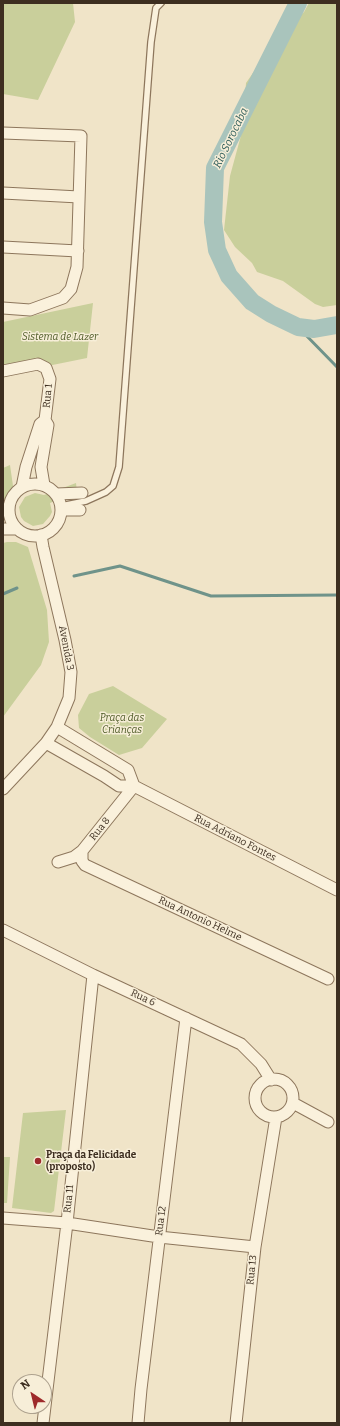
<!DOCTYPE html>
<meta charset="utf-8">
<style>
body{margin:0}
#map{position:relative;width:340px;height:1426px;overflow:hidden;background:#f0e4c8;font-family:Bitter,serif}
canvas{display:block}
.frame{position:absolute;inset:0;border:4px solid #3d2e20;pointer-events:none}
.north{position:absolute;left:12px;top:1374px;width:40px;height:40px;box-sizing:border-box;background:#f7eed8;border:1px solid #ada18e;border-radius:50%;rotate:325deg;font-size:11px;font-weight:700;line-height:16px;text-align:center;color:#3d2e20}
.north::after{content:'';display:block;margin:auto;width:14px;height:18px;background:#9e2a2b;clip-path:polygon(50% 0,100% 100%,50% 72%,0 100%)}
</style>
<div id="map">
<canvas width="340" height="1426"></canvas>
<div class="frame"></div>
<div class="north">N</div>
</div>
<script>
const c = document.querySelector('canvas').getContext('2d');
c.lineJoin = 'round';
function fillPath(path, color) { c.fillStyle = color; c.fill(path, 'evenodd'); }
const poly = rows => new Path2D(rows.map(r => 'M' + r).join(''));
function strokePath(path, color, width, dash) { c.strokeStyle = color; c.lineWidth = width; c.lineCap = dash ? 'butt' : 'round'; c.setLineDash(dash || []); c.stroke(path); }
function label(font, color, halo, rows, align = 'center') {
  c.font = font + ' Bitter,serif'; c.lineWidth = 3; c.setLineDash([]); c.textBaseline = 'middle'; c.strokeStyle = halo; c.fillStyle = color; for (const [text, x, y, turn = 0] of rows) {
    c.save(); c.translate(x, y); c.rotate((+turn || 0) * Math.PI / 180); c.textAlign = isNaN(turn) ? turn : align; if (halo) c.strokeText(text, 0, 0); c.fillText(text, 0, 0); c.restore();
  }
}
const green = poly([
 [3,3,73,3,75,22,38,100,3,94],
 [309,3,337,3,337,305,323,307,315,304,283,281,257,272,252,263,235,247,224,230,230,176,243,128,246,83,277,38,304,12],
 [93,303,87,358,3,375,3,322],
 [10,465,14,493,3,501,3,468],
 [76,483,77,492,50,503,52,512,50,516,43,524,33,526,24,521,21,517,19,507,25,497,35,493,44,495],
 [7,542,16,542,28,547,47,610,49,642,41,665,3,717,3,543],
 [113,686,167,719,142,748,119,755,90,737,79,728,78,715,89,694],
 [66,1110,54,1211,51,1213,12,1208,23,1113],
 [3,1157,10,1157,7,1203,3,1203]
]);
const stream = poly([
 [298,327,337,367],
 [74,576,120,566,211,596,337,595],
 [3,594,17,588]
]);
const river = poly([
 [298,3,215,168,213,222,217,250,229,276,252,302,271,314,298,327,314,329,337,325]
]);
const lane = poly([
 [61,506,86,501,106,492,113,486,119,467,151,42,156,8,161,3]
]);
const street = poly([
 [3,133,81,136,77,267,71,289,63,298,30,310,3,308],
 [3,193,79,197],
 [3,247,78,251],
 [3,371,38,364,46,368,50,379,45,420,48,425,41,467,44,485],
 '9 510a26 26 0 1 1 52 0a26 26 0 1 1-52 0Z',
 [22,487,26,467,40,424,45,420],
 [56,494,82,493],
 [61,510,80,510],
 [3,529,17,529],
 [57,727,128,770,134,786],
 [46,743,104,776,119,786,134,786,337,890],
 [3,789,46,743,57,727,69,698,71,672,65,640,43,547,41,535],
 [82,851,82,861,85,865,328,979],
 [58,862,74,857,82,851,134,786],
 [3,930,93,975,241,1044,261,1064,271,1080],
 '255 1098a19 19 0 1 1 38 0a19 19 0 1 1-38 0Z',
 [293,1103,328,1122],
 [3,1218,67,1223,159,1237,255,1247],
 [43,1423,67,1223,93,975],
 [138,1423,141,1389,186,1018],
 [236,1423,255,1247,276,1117]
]);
const markers = [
 [38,1161,4,"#9e2a2b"]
];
const parkNames = [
 ["Sistema de Lazer",60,337],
 ["Praça das",122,718],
 ["Crianças",122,730]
];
const streetNames = [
 ["Rua 1",48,396,-84],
 ["Avenida 3",66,648,79],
 ["Rua 8",100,829,-51],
 ["Rua Adriano Fontes",235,838,27],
 ["Rua Antonio Helme",200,919,25],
 ["Rua 6",143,998,25],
 ["Rua 11",69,1199,-84],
 ["Rua 12",161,1221,-83],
 ["Rua 13",252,1270,-84]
];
const poiNames = [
 ["Praça da Felicidade",46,1155],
 ["(proposto)",46,1167]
];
const waterNames = [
 ["Rio Sorocaba",231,138,-64]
];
fillPath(green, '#c9cf9b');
strokePath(stream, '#6f938a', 3);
strokePath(river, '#a9c4bc', 18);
strokePath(lane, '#8d765c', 8);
strokePath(street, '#8d765c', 13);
strokePath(lane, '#faf1dc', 5.5);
strokePath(street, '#faf1dc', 11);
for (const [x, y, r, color] of markers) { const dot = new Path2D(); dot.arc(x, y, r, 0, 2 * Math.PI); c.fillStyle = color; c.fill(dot); strokePath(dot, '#f7eed8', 1.5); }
label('italic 10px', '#4d5a26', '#f7eed8', parkNames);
label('10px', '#3d2e20', '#f7eed8', streetNames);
label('bold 10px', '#3d2e20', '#f7eed8', poiNames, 'left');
label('italic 11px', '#2f5d5a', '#f7eed8', waterNames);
</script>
